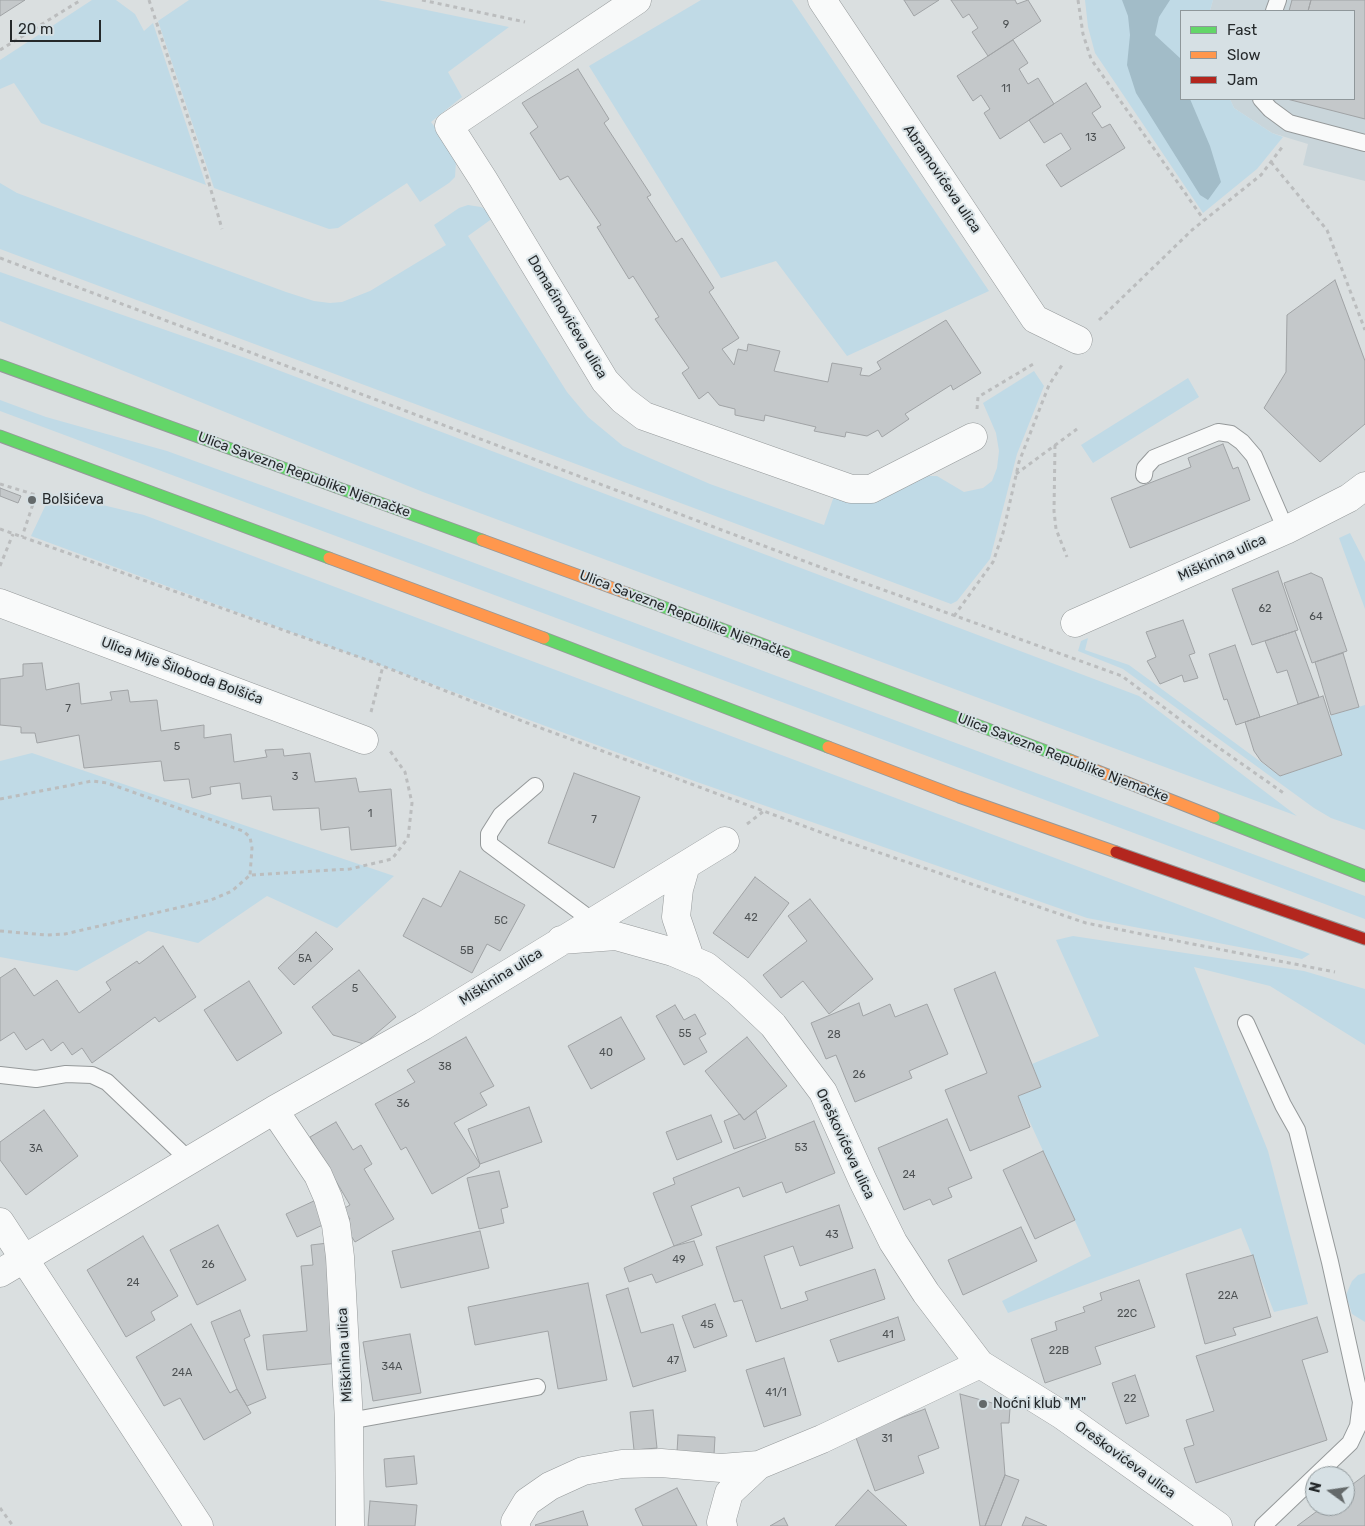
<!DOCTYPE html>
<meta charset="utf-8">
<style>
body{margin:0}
#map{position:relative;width:1365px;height:1526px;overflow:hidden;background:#dadfe0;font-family:Rubik,sans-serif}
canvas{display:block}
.legend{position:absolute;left:1180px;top:10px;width:175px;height:90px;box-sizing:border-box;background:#d6e0e4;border:1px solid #8f979a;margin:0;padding:6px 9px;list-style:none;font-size:15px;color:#25292b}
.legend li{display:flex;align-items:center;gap:10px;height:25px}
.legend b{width:25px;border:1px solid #8f979a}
.north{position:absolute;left:1305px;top:1466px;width:50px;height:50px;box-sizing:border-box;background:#d6e0e4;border:1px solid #8f979a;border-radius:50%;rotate:284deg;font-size:14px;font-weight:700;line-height:20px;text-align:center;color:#25292b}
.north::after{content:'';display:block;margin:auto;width:18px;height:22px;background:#64696a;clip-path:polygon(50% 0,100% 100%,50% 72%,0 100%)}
.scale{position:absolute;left:10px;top:20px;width:91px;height:22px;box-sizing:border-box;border:2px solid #25292b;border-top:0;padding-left:6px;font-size:15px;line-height:18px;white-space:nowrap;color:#25292b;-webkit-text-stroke:4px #d6e0e4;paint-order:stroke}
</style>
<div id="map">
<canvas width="1365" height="1526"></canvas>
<ul class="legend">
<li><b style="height:6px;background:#63d668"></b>Fast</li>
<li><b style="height:6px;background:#ff974d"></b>Slow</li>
<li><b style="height:6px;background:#b3261e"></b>Jam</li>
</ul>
<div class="north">N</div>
<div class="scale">20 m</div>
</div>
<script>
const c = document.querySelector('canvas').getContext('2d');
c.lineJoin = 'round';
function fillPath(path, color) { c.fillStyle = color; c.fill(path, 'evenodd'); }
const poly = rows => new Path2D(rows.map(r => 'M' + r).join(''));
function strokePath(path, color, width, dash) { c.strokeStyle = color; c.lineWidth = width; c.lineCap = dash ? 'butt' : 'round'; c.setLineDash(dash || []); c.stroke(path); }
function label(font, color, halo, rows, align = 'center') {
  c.font = font + ' Rubik,sans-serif'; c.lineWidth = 4; c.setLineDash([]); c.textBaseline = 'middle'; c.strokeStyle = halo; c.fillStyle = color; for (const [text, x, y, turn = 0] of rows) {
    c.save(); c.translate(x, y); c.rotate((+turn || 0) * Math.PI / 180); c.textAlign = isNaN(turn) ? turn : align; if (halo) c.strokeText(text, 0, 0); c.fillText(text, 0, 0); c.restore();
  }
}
const built = poly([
 [1213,0,1365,0,1365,181,1303,165,1308,144,1272,133,1234,108,1230,99,1354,99,1354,11,1210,11]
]);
const green = poly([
 [92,0,116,0,135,14,144,31,153,23,206,185,41,123,14,83,0,89,0,60],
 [189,0,378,0,509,27,448,72,462,97,431,122,454,153,456,161,455,177,449,183,420,202,407,183,338,228,329,229,214,188,158,21],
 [701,0,792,0,989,291,847,356,776,261,721,278,589,66],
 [1085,0,1213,0,1210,11,1181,11,1181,99,1230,99,1234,108,1272,133,1283,137,1257,169,1203,213,1095,53,1088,27],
 [0,183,17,193,286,292,314,301,330,303,342,302,370,291,446,245,434,225,459,208,468,205,481,207,488,211,493,218,468,236,567,392,588,417,623,446,652,459,710,484,824,525,834,496,929,476,937,476,964,492,983,488,992,481,997,468,999,451,996,433,983,403,1034,371,1044,386,1017,454,990,559,957,601,951,604,0,249],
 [0,272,254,361,1139,696,1297,816,423,492,0,321],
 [1188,378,1199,397,1093,463,1081,445],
 [0,400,46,417,167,451,421,543,1365,896,1365,919,0,411],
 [49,498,82,500,144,515,1310,954,1302,959,1087,918,697,782,31,536],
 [1350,533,1365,562,1365,609,1339,538],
 [1088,638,1085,650,1129,665,1280,776,1342,755,1329,716,1365,705,1365,830,1331,818,1314,808,1123,669,1078,651,1081,641],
 [32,753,320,851,394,876,337,928,267,896,198,943,148,931,77,971,0,957,0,761],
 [1073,936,1304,971,1365,989,1365,1045,1270,986,1194,967,1268,1151,1308,1304,1274,1312,1241,1228,1008,1313,1002,1301,1091,1256,1018,1096,1041,1087,1032,1064,1099,1036,1056,940],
 [1365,1273,1365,1322,1352,1314,1346,1295,1352,1281,1358,1275]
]);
const forest = poly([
 [1122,0,1170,0,1159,17,1155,35,1181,59,1181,99,1190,99,1210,146,1221,182,1208,200,1200,195,1136,93,1127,65,1130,35,1128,16]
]);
const building = poly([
 [0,0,25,0,0,16,0,0],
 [904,0,939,0,914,16,904,0],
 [951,0,1015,0,1017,4,1028,0,1041,21,988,56,972,32,978,28,969,14,963,18,951,0],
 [1292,0,1311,0,1308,11,1289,11,1292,0],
 [1311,0,1365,0,1365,119,1287,99,1354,99,1354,11,1308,11,1311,0],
 [1013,40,1028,63,1019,69,1028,84,1038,78,1054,104,1000,139,984,113,990,109,981,95,973,101,957,76,1013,40],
 [578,69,609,119,604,123,651,195,647,197,676,242,682,238,714,288,709,292,739,338,722,349,734,365,738,349,747,351,748,344,780,351,774,371,828,382,832,363,862,368,860,375,869,376,881,369,877,362,946,320,981,373,953,390,951,385,905,414,909,419,882,437,878,430,867,436,846,432,845,437,814,431,816,427,765,415,764,421,735,415,735,409,719,405,708,392,699,399,682,373,689,368,655,319,659,317,633,276,629,279,597,227,601,225,568,176,560,180,530,133,538,127,522,103,578,69],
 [1086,83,1101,107,1092,113,1102,128,1110,124,1125,148,1061,187,1046,165,1071,149,1061,133,1044,143,1029,120,1086,83],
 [1335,280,1365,361,1365,424,1320,462,1264,408,1286,372,1287,315,1335,280],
 [1223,444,1233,469,1238,467,1250,500,1130,548,1111,498,1191,467,1188,458,1223,444],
 [0,488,21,496,18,503,0,496,0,488],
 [1278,571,1298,630,1252,645,1232,589,1278,571],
 [1311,573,1322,578,1347,651,1312,663,1284,583,1311,573],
 [1183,620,1195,653,1189,655,1198,678,1184,682,1182,675,1160,684,1147,661,1156,657,1146,632,1183,620],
 [1295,631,1319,697,1298,704,1287,670,1277,673,1265,641,1295,631],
 [1235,645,1260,717,1236,725,1227,699,1224,700,1209,654,1235,645],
 [1343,653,1359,707,1331,715,1315,662,1343,653],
 [42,663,46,690,79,683,81,704,112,700,110,692,128,690,130,702,157,700,161,731,204,725,204,738,231,734,234,762,267,757,265,750,283,749,284,756,310,753,315,782,356,778,359,792,391,789,396,846,351,850,349,827,321,830,319,808,273,810,271,796,242,799,240,783,210,787,211,794,192,798,189,779,164,781,161,761,84,768,79,735,37,743,35,733,21,733,21,727,0,725,0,679,23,676,23,664,42,663],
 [1323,696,1342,755,1280,776,1261,761,1254,751,1245,722,1323,696],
 [574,773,640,797,614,868,548,843,574,773],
 [460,871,525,905,500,951,487,944,472,973,403,936,423,898,441,907,460,871],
 [755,877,789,903,748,958,713,933,755,877],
 [810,899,873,979,829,1014,803,981,781,998,763,975,807,941,788,916,810,899],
 [316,932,333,949,294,985,278,968,316,932],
 [163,946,196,997,159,1022,155,1017,92,1063,82,1048,72,1055,63,1042,51,1051,43,1039,26,1050,14,1032,0,1041,0,978,15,968,34,996,57,980,79,1013,111,990,106,982,137,961,139,964,163,946],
 [359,970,396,1017,364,1044,333,1035,312,1007,359,970],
 [995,972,1041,1087,1018,1096,1030,1127,970,1151,945,1090,987,1073,954,989,995,972],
 [249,981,282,1033,237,1061,204,1010,249,981],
 [859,1003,863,1016,890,1004,895,1017,927,1004,948,1054,909,1071,912,1078,855,1102,836,1055,826,1059,811,1023,859,1003],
 [675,1005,684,1020,695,1014,706,1034,699,1038,707,1052,684,1065,656,1016,675,1005],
 [621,1017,645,1059,591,1089,568,1046,621,1017],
 [466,1037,494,1086,480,1093,487,1105,454,1123,480,1164,479,1167,432,1194,406,1147,401,1150,375,1104,415,1082,407,1070,466,1037],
 [747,1037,787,1086,744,1120,705,1071,747,1037],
 [529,1107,542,1142,480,1164,468,1129,529,1107],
 [44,1110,78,1156,26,1195,0,1160,0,1142,44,1110],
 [756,1111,766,1138,734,1149,724,1121,740,1114,744,1120,756,1111],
 [711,1115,722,1142,677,1160,666,1132,711,1115],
 [947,1119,972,1178,948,1188,952,1197,933,1205,930,1199,904,1210,878,1148,947,1119],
 [814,1121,835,1173,786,1193,782,1182,743,1197,739,1187,691,1206,702,1235,674,1246,653,1193,675,1184,673,1178,814,1121],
 [336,1122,353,1150,361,1145,372,1164,364,1169,394,1219,355,1242,343,1223,350,1219,343,1209,350,1205,310,1137,336,1122],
 [1043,1151,1075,1220,1035,1239,1003,1170,1043,1151],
 [499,1171,508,1207,501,1209,504,1223,479,1229,467,1178,499,1171],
 [316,1200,327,1223,297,1237,286,1214,316,1200],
 [839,1205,853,1248,800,1266,793,1246,764,1256,781,1309,808,1300,805,1292,875,1269,885,1299,756,1342,742,1300,734,1302,716,1247,839,1205],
 [218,1225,246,1280,197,1305,170,1250,218,1225],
 [1021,1227,1037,1261,963,1295,948,1260,1021,1227],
 [480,1231,489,1268,401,1288,392,1251,480,1231],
 [143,1236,178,1296,151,1312,155,1320,126,1337,87,1270,143,1236],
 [694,1241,703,1265,656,1283,652,1274,629,1282,624,1268,674,1246,694,1241],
 [328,1243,339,1363,267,1370,263,1335,307,1331,301,1266,313,1265,311,1245,328,1243],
 [1253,1255,1271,1317,1233,1328,1236,1335,1205,1344,1186,1274,1253,1255],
 [1139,1280,1155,1327,1095,1347,1101,1364,1045,1383,1031,1339,1057,1330,1055,1322,1085,1312,1083,1307,1102,1300,1100,1293,1139,1280],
 [588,1283,607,1380,558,1389,548,1331,475,1345,468,1307,588,1283],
 [628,1288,641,1333,673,1324,686,1371,633,1387,606,1295,628,1288],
 [715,1304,727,1336,694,1348,682,1316,715,1304],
 [240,1310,250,1336,244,1339,266,1398,247,1406,237,1389,211,1322,240,1310],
 [898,1317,905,1340,838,1362,830,1340,898,1317],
 [1317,1317,1328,1352,1302,1360,1327,1440,1196,1483,1184,1448,1194,1445,1186,1420,1214,1411,1196,1356,1317,1317],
 [191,1324,230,1393,237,1389,251,1413,204,1440,180,1398,164,1406,136,1357,191,1324],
 [410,1334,421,1393,373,1401,363,1342,410,1334],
 [784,1358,801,1415,764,1427,746,1370,784,1358],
 [1135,1375,1149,1416,1126,1424,1112,1383,1135,1375],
 [960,1394,1010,1408,1009,1423,1001,1423,1005,1475,985,1526,980,1526,960,1394],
 [925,1409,939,1448,918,1456,924,1473,875,1491,855,1435,925,1409],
 [653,1410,657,1448,634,1450,630,1412,653,1410],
 [678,1435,715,1437,714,1455,677,1452,678,1435],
 [414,1456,417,1484,386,1487,384,1459,414,1456],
 [1005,1475,1019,1480,1001,1526,985,1526,1005,1475],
 [1365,1475,1365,1526,1297,1526,1324,1506,1345,1506,1345,1490,1365,1475],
 [677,1488,697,1526,643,1526,635,1509,677,1488],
 [868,1490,907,1526,835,1526,868,1490],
 [370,1501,417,1505,415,1526,368,1526,370,1501],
 [583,1511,588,1526,536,1526,535,1525,583,1511],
 [1026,1517,1047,1526,1022,1526,1026,1517],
 [784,1518,788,1526,770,1526,784,1518]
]);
const path = poly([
 [149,0,205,169,222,229],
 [422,0,525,22],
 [1078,0,1083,34,1091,59,1204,220],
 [0,50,81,0],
 [1271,162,1327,230,1365,330],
 [0,258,820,567,1122,676,1202,736,1285,794],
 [1099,320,1192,230,1261,175,1283,146],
 [977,409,978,397,1035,363],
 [1055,445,1054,511,1056,529,1067,557],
 [1016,474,1077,429],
 [0,484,36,495,22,537],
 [0,529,370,661,522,721,836,838,1086,923,1335,972],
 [0,566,13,534],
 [954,616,993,562,1003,533,1019,462,1049,385,1062,365],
 [371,712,383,666],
 [0,799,92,781,107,783,243,831,250,837,252,848,250,875],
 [747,824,764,811],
 [0,931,46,935,65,934,211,900,232,891,250,875,350,869,392,859,408,838,412,803,405,772,390,751],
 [0,1508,13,1526]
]);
const lane = poly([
 [1274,11,1278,0],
 [1261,99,1270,109,1289,123,1365,143],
 [1144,475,1145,468,1154,458,1218,432,1231,434,1242,442,1254,456,1286,530],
 [535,786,501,815,489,834,489,844,594,922],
 [1246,1023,1283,1105,1297,1130,1330,1262,1361,1402,1358,1426,1350,1443,1263,1526],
 [0,1075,36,1079,66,1074,92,1075,107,1082,189,1160],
 [349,1421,537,1387]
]);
const street = poly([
 [637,0,449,126,483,179,605,381,623,400,644,416,851,489,871,489,973,437],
 [822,0,1035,319,1078,340],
 [0,603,364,740],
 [1075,623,1286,530,1349,498,1365,486],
 [686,865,679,889,676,917,690,958],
 [561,940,616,936,673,952,706,966,737,991,773,1025,823,1092,863,1181,893,1242,926,1293,980,1364,1062,1415,1218,1526],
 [274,1110,318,1175,328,1198,336,1225,340,1257,349,1421,350,1526],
 [0,1222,199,1526],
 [0,1273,274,1110,423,1026,725,841],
 [516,1526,515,1522,527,1502,550,1486,583,1471,622,1464,661,1463,721,1468,759,1465,822,1439,980,1364],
 [723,1526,721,1522,729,1493,759,1465]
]);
const fast = poly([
 [0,365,482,540],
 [0,436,329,558],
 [629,594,1070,760],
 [544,638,828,747],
 [1214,817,1365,876]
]);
const slow = poly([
 [482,540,629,594],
 [329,558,544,638],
 [828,747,959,797,1116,852],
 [1070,760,1214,817]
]);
const jam = poly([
 [1116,852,1365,939]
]);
const markers = [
 [32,500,5,"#64696a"],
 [983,1404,5,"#64696a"]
];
const numberNames = [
 ["9",1006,25],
 ["11",1006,89],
 ["13",1091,138],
 ["62",1265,609],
 ["64",1316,617],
 ["7",68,709],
 ["5",177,747],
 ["3",295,777],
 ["1",370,814],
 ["7",594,820],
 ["42",751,918],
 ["5C",501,921],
 ["5B",467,951],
 ["5A",305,959],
 ["5",355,989],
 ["55",685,1034],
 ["28",834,1035],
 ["40",606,1053],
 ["38",445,1067],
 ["26",859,1075],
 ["36",403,1104],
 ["53",801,1148],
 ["3A",36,1149],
 ["24",909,1175],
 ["43",832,1235],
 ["49",679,1260],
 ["26",208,1265],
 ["24",133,1283],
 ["22A",1228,1296],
 ["22C",1127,1314],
 ["45",707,1325],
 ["41",888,1335],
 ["22B",1059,1351],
 ["47",673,1361],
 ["34A",392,1367],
 ["24A",182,1373],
 ["41/1",776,1393],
 ["22",1130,1399],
 ["31",887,1439]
];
const streetNames = [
 ["Abramovićeva ulica",942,179,56],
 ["Domaćinovićeva ulica",567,317,59],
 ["Ulica Savezne Republike Njemačke",304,475,20],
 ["Miškinina ulica",1222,558,-24],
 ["Ulica Savezne Republike Njemačke",685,615,21],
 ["Ulica Mije Šiloboda Bolšića",182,671,20],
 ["Ulica Savezne Republike Njemačke",1063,758,21],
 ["Miškinina ulica",501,977,-32],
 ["Oreškovićeva ulica",845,1144,65],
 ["Miškinina ulica",345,1355,-93],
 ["Oreškovićeva ulica",1125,1460,36]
];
const poiNames = [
 ["Bolšićeva",42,500],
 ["Noćni klub \"M\"",993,1404]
];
fillPath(built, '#c9d5da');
fillPath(green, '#c0dae6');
fillPath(forest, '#a2bcc8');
fillPath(building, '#c4c8ca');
strokePath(building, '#a0a3a5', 1);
strokePath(lane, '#95999a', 18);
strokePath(street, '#95999a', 29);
strokePath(fast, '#95999a', 13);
strokePath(slow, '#95999a', 13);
strokePath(jam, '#95999a', 13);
strokePath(path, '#bbbdbe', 3, [4, 4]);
strokePath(lane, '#f9fafa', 16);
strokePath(street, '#f9fafa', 28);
strokePath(fast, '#63d668', 11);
strokePath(slow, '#ff974d', 11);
strokePath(jam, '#b3261e', 11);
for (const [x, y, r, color] of markers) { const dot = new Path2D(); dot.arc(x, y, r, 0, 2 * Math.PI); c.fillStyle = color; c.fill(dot); strokePath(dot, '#d6e0e4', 2); }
label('11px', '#4e5254', null, numberNames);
label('14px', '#25292b', '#d6e0e4', streetNames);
label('14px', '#25292b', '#d6e0e4', poiNames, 'left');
</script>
